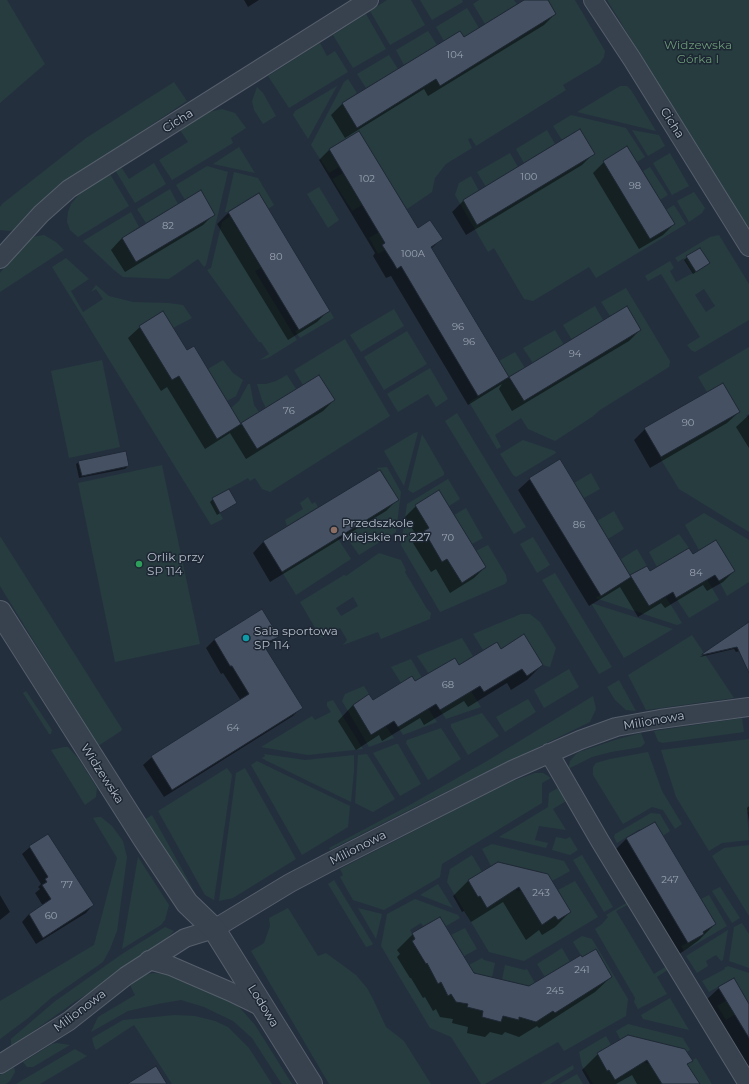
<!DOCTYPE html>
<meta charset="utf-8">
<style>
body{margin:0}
canvas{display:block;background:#242f3e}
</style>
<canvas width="749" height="1084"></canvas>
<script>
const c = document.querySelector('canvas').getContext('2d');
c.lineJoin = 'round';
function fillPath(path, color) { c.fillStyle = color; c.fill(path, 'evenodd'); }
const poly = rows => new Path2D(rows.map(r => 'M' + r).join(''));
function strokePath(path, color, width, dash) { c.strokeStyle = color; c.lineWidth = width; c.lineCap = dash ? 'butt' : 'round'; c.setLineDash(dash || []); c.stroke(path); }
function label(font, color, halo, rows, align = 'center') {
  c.font = font + ' Montserrat,sans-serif'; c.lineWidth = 3; c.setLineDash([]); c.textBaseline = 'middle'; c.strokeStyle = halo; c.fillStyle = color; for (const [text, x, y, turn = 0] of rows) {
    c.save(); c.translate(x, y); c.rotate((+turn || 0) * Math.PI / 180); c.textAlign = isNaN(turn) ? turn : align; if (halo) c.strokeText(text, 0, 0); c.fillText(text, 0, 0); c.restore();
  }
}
const green = poly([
 [0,0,7,0,45,64,0,103],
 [387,0,411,0,425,25,390,45,370,11],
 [420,0,462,0,463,2,432,20],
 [479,0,514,0,517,4,485,24,473,4],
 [548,0,575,0,605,51,604,57,600,63,563,85,566,90,476,146,471,138,468,139,472,148,446,164,435,178,432,192,407,209,397,193,390,196,369,147,359,131,329,149,339,167,329,173,311,145,344,82,348,79,357,93,342,103,357,127,436,79,440,86,556,14],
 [607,0,749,0,749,232],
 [467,8,479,28,464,37,460,31,444,41,436,27],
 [366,14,386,49,353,68,333,35],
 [428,31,437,45,404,65,396,50],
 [320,43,327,56,335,51,348,72,289,108,268,76],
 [389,55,398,69,366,88,357,74],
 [174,82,187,101,54,190,14,230,9,231,0,230,0,207,2,204,86,138],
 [337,86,308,139,293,115,295,111],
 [620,86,627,86,631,90,656,131,577,112],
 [257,87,263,93,276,116,263,124,254,110,252,101],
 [222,109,235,113,246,128,231,138,233,143,172,180,159,160,188,142,180,130,209,112],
 [571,115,626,128,645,157,637,162,627,146,603,161,650,239,675,224,666,210,674,205,686,224,596,278,589,267,533,301,524,299,494,248,488,252,455,195,459,183,471,176,479,191,463,201,478,225,594,154,580,129,562,140,553,126],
 [547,130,555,144,524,163,516,149],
 [632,130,659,135,665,146,648,156],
 [239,147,255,173,213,164],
 [510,153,518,167,486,187,477,172],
 [670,153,689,186,672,195,653,163],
 [154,163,166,184,135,203,115,170,121,167,129,179],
 [207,166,228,172,206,265,204,267,198,259,169,279,123,277,114,270,83,241,131,212,139,227,122,238,136,262,215,215,201,190,185,200,176,185],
 [650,167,668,195,660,200,643,171],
 [234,172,258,178,274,205,268,209,258,193,227,212,225,212],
 [343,173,362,205,352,211,332,179],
 [110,174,129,206,78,237,70,230,67,222,68,212,71,204,81,192],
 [319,187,339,220,328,228,307,194],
 [170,189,178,204,146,223,137,209],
 [694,192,705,208,702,213,689,222,677,201],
 [230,216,237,229,244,225,248,232,242,236,261,268,255,271,297,340,268,358,260,360,269,354,261,342,259,342,207,270,211,268,222,222],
 [402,218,407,230,382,245,385,250,378,254,369,238],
 [44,235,56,242,64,250,0,292,0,273,15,254,32,237],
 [719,235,749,284,749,320,695,352,691,350,687,345,700,337,661,274,648,281,645,276,670,261,674,268,670,271,676,282,693,273,684,258,678,262,675,258,710,237],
 [700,248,710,263,696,272,686,256],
 [704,289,715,306,706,312,695,295],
 [66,258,89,279,71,291,83,312,103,299,96,289,91,292,96,285,109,296,133,302,168,303,183,305,192,318,173,328,163,311,139,326,172,380,179,376,217,438,241,424,231,408,239,401,248,384,250,384,254,405,259,412,335,400,319,375,303,385,294,370,345,339,390,416,270,492,262,489,255,478,250,481,248,478,212,498,223,519,211,525,52,267],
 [626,288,670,361,669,367,600,410,592,417,555,441,528,429,521,418,495,435,501,447,497,449,469,402,509,377,499,361,515,352,525,368,509,377,524,401,641,330,627,307,610,316,601,302],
 [595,306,603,320,572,340,563,325],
 [394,309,404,326,361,352,350,335],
 [330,311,334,318,300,338,295,331],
 [555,330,564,345,533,363,523,348],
 [407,331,427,364,384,390,364,357],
 [749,347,749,414,746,415,749,420,749,532,679,489,660,458,740,412,723,383,707,392,698,377],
 [102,360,120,447,69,458,51,371],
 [223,360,233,373,243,380,236,396,227,401,208,369],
 [430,368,448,399,436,407,428,394,398,412,387,394],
 [287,375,296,389,266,408,262,400,257,384,266,384,276,381],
 [457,413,526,527,514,534,445,421],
 [418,432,404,486,384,451,414,433],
 [422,434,444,472,444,475,413,493,408,490],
 [523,440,555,451,556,453,516,477,513,475,500,454],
 [162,465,200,644,115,662,78,483],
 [387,467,401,492,396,532,359,555,344,534,398,500,381,470,379,471,377,468],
 [591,473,600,489,584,498,574,483],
 [448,479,460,499,449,506,439,490,415,505,435,525,424,532,442,562,452,556,452,567,462,582,486,568,476,551,488,545,506,575,507,581,505,584,440,612,401,545,407,504],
 [308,497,312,504,315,502,318,507,287,526,285,520,303,509,300,503],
 [466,508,483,538,472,544,454,515],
 [614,511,624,529,608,539,597,521],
 [704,513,749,540,749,582,727,596,719,581,735,571,716,540,699,550,685,525],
 [679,534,689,548,657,567,649,552],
 [0,536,122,729,121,731,98,746,0,586],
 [337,537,351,559,296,595,282,572],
 [533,537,550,565,537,573,520,544],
 [637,549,647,566,630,576,621,559],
 [379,553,401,560,406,570,405,572,427,609,431,613,430,619,381,639,378,632,343,645,347,640,340,628,321,638,300,602,344,575,346,576],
 [353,597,358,606,341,616,336,608],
 [555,573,612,667,599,674,542,580],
 [631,577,649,606,666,597,682,623,677,625,595,598],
 [707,579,719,600,689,618,676,598],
 [591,603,673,629,624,658],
 [521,614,530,614,540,622,556,648,550,667,543,665,524,635,501,649,497,642,483,650,473,634],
 [692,635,734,698,646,710,628,675],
 [462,638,473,656,459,665,429,674,417,656],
 [411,659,422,678,416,682,412,676,401,683,391,667],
 [569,669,579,687,544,708,534,690],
 [619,680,636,711,626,710,615,700,607,687],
 [364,686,369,694,353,705,371,735,386,726,394,738,369,747,342,701,345,694],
 [26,691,52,730,51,734,49,734,23,693],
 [471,691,481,707,446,719,440,710],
 [593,696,596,709,590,722,427,801,330,850,329,848,408,806,487,761],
 [528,699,536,712,505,732,496,717],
 [333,700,363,749,308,755,261,747,312,716,315,720,331,712,327,706,327,702],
 [428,708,437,722,403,735,398,727],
 [482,713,499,736,468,755,451,727,451,724],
 [742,718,744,732,662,743,658,741,654,731],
 [441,728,461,759,428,780,406,743,407,740],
 [641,733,645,743,641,747,611,752,592,757,568,769,570,761,575,755,579,752,618,739],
 [749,739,749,812,747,812,749,840,722,843,709,851,676,797,661,750],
 [396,744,398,744,421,784,400,796,373,753],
 [64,747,68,747,78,758,97,788,96,797,85,805,51,750],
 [648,752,662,791,682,824,675,829,663,810,652,807,623,824,593,775,593,767,596,763,610,759],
 [264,754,305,760,354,755,354,771,351,802,265,760,262,758,265,756],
 [367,754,395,799,373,812,355,803,358,755],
 [257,761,350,806,348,827,302,855,251,765],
 [227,768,232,775,214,900,205,895,158,811],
 [245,768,296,859,233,898,219,901,236,773],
 [535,773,543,773,551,778,542,783,542,803,442,864,440,877,384,910,353,900,340,877,343,875,340,869,465,805,513,781],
 [558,788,566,801,553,809,566,830,539,826,535,840,548,843,546,848,499,837,548,807,549,793],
 [651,813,660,814,670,831,663,836,655,822,641,831,640,829,617,843,614,837,615,834],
 [152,815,193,889,176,868,143,821],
 [98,817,101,817,112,826,123,841,127,857,117,931,110,949,103,962,51,998,27,1019,0,1039,0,1001,94,945,117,858,93,818],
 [556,837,566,839,570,837,578,850,570,855,552,850],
 [492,844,564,861,570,871,552,881,548,874,499,862,491,866,482,849],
 [749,845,749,916,712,856,724,848],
 [472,855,482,872,468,880,478,897,480,896,487,907,515,890,521,891,542,925,555,916,558,920,571,912,558,890,575,881,598,917,524,961,489,952,447,882,450,869],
 [582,855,613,907,604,912,573,860],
 [138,857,169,905,165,920,161,925,122,949],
 [334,880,373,944,372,945,366,947,328,884],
 [438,884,453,908,420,895],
 [720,887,740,918,732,923,712,891],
 [709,895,727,926,684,951,681,946,703,935,702,933,716,924,701,899],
 [415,899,458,915,460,918,446,926,440,917,423,926,421,923,410,930,415,939,412,941,425,964,429,961,438,984,441,982,448,996,451,994,456,1002,468,1004,467,1007,483,1011,482,1017,501,1022,503,1016,518,1020,519,1017,553,1011,555,1013,612,977,596,949,582,957,573,942,582,936,592,939,628,999,626,1016,564,1051,558,1042,485,1084,481,1084,451,1037,430,1028,381,946,387,914],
 [628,902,629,904,616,911,654,974,667,966,669,969,657,977,667,994,638,1009,634,1002,635,998,595,929,602,924,608,917,606,915],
 [288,908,318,956,326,953,356,975,367,988,374,1001,386,1027,404,1041,431,1084,329,1084,251,951,264,943,270,926,269,918],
 [358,908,382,914,376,939],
 [742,923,749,934,749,968,729,961,734,927],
 [165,927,174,931,161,944,108,981,76,1001,11,1047,11,1039,54,1002,122,954],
 [465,928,477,949,464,956,451,935],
 [728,930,723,960,721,961,716,955,706,961,708,966,697,973,686,956],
 [562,948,570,962,545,977,537,964],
 [482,958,484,960,495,963,492,978,474,973,469,965],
 [505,965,525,970,527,969,535,983,529,986,502,980],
 [728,966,749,973,749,1006,726,1020,717,1006,741,991,734,978,709,992,702,981,725,969,724,968],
 [153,973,166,974,182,979,232,1002,240,1008,255,1025,292,1084,282,1084,281,1083,252,1038,233,1021,204,1007,181,1000,158,1004,128,1011,91,1032,98,1017,135,995,129,983,140,976],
 [670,998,689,1030,643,1019,641,1015],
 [175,1015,195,1016,215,1021,228,1027,249,1048,272,1084,172,1084,134,1025,96,1050,94,1046,92,1038,123,1020],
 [628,1024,683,1038,690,1050,682,1055,620,1039,616,1031],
 [606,1036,611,1045,597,1054,607,1070,609,1070,615,1080,643,1062,650,1064,662,1084,593,1084,582,1066,579,1052],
 [57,1043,70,1045,33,1067,27,1067,23,1062,52,1044],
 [75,1049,87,1056,40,1084,16,1084],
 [696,1058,712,1084,699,1084,687,1064],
 [573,1065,574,1069,550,1084,541,1084],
 [14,1067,15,1072,10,1081,6,1084,0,1084,0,1075],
 [577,1074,583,1084,560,1084]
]);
const shadow = poly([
 [244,0,259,0,248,7],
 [526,0,546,0,555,14,544,25,428,96,424,89,345,138,331,115,342,104,464,38],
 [579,131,593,154,582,165,466,235,452,212,463,201],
 [359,132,418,229,442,238,431,249,509,378,626,308,640,330,629,341,512,411,499,389,502,384,468,405,391,276,386,278,383,273,373,256,375,253,319,160,329,150],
 [604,162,674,224,663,235,639,249,593,173],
 [258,195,328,311,317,322,288,340,217,224,228,213],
 [214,214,203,225,125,272,111,250,122,238],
 [687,257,709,263,693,274,684,260],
 [140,327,186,351,193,347,241,425,242,424,334,400,323,411,246,459,230,433,205,449,167,387,161,391,128,338],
 [739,412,727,423,650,468,634,440,645,429],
 [749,415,749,448,736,427],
 [560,461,630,577,650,573,693,555,734,571,723,582,707,591,703,585,665,608,661,603,638,617,620,587,589,606,518,490,530,479],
 [79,462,128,466,125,469,79,478,76,464],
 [213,499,236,503,217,515,210,502],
 [397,500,386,511,270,582,253,553,264,541],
 [416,506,485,567,474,578,450,593,436,569,431,572,413,543,418,538,405,517],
 [262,611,277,637,269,645,264,647,301,708,293,716,164,797,143,765,152,757,241,701,223,673,221,674,206,648,214,640],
 [749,624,749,649,736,652,734,649,700,657],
 [501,650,542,665,527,680,511,690,507,683,468,707,464,701,424,725,420,718,382,741,379,735,356,750,338,721,353,705,369,696,373,702,415,683],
 [749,806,749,822,747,808],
 [655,824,715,924,699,940,687,949,673,958,611,854,626,839],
 [30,847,93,905,86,913,36,944,22,922,29,914,43,906,35,893,40,889,38,887,41,884,22,854],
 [499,863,570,912,555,927,542,935,539,930,526,940,503,902,471,922,464,911,462,912,453,896,468,881],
 [0,895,10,912,0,920],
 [413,934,474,974,529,987,611,977,595,992,539,1028,537,1026,519,1037,505,1032,502,1035,490,1032,485,1037,467,1033,468,1027,452,1023,453,1019,440,1017,436,1009,433,1011,425,997,423,998,411,978,410,978,397,957,400,954,397,950],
 [719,988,749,1006,749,1079,704,1002],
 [628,1036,691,1061,687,1065,698,1084,637,1084,632,1075,616,1084,590,1084,582,1070,598,1054]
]);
const building = poly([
 [524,0,548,0,556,14,440,86,436,79,357,128,342,103,460,31,464,37,524,0],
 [580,129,595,154,477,225,463,200,580,129],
 [359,131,418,228,430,220,443,239,431,247,509,377,478,396,401,266,397,269,393,262,382,245,385,243,329,149,359,131],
 [627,146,675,224,650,239,603,161,627,146],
 [201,190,215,215,136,262,122,238,201,190],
 [259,193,330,311,299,330,228,212,259,193],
 [700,248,710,263,696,272,686,256,700,248],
 [627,306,641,330,524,401,509,377,627,306],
 [163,311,187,350,194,346,241,424,217,439,179,376,172,380,139,326,163,311],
 [319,375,335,400,257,449,241,423,319,375],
 [723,383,740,412,661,457,644,428,723,383],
 [126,451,129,466,82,476,78,461,126,451],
 [560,459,631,577,601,596,529,478,560,459],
 [380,470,399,500,282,572,263,541,380,470],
 [229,489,237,503,220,513,212,498,229,489],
 [439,490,486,567,462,583,447,559,442,562,424,531,429,528,415,505,439,490],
 [716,540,735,571,719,581,715,575,676,598,673,592,649,606,630,575,647,566,650,571,689,548,693,554,716,540],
 [262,609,279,637,263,644,303,708,172,790,151,756,249,694,232,666,230,666,214,639,262,609],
 [749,622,749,673,737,647,702,655,702,654,749,622],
 [524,634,543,665,527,676,522,669,484,692,480,686,440,710,436,704,398,727,394,721,371,735,353,705,369,694,373,700,412,676,415,681,455,658,459,665,497,642,501,649,524,634],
 [655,822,716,924,703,932,704,934,688,943,626,838,655,822],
 [48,834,94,905,43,938,29,914,51,899,42,885,47,882,45,879,48,877,29,846,48,834],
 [498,862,548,874,571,912,558,920,555,916,542,925,519,887,487,908,480,896,478,897,468,880,498,862],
 [440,917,474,973,529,986,581,955,582,957,596,949,612,977,555,1013,553,1011,536,1022,519,1017,519,1020,503,1016,501,1022,482,1017,483,1011,467,1007,468,1004,456,1002,451,994,448,996,441,982,438,984,427,963,426,964,412,941,415,939,412,933,440,917],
 [734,978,749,1004,749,1038,718,987,734,978],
 [628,1035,685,1049,693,1061,687,1064,700,1084,662,1084,647,1060,615,1080,609,1070,607,1071,597,1053,628,1035],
 [156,1066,167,1084,127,1084,156,1066]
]);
const minor = poly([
 [593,0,632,59,749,247],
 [0,259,41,214,69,189,369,0],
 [549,753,600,841,748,1084],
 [149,960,171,966,231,992,264,1008],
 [0,1064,69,1021,126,976,185,938,214,929,290,883,328,863,512,770,580,740,616,727,660,719,749,707]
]);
const tertiary = poly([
 [0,612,145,840,187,903,214,929,311,1084]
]);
const markers = [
 [334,530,4,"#8d6e63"],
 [139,564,4,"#2e9e5b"],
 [246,638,4,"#0f9aa8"]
];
const numberNames = [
 ["104",455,55],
 ["100",529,177],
 ["102",367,179],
 ["98",635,186],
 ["82",168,226],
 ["100A",413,254],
 ["80",276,257],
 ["96",458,327],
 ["96",469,342],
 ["94",575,354],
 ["76",289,411],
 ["90",688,423],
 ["86",579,525],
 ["70",448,538],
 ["84",696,573],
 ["68",448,685],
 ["64",233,728],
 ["247",670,880],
 ["77",67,885],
 ["243",541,893],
 ["60",51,916],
 ["241",582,970],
 ["245",555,991]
];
const parkNames = [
 ["Widzewska",698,45],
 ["Górka I",698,59]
];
const streetNames = [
 ["Cicha",178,121,-32],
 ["Cicha",672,123,58],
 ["Milionowa",654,721,-10],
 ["Widzewska",102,774,57],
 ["Milionowa",358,848,-27],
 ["Lodowa",263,1006,58],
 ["Milionowa",80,1011,-37]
];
const poiNames = [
 ["Przedszkole",342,523],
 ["Miejskie nr 227",342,537],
 ["Orlik przy",147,557],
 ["SP 114",147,571],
 ["Sala sportowa",254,631],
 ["SP 114",254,645]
];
fillPath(green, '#263c3f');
fillPath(shadow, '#0007');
fillPath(building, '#455162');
strokePath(building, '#1f2835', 1);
strokePath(minor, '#565f6c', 20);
strokePath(tertiary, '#565f6c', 24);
strokePath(minor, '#38414e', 18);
strokePath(tertiary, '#38414e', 22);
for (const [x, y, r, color] of markers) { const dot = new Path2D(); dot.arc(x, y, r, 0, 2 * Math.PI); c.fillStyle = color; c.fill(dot); strokePath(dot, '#1d2633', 1.5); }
label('10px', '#98a1af', null, numberNames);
label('12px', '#6b9a76', '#1d2633', parkNames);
label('12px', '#b4bcc9', '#1d2633', streetNames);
label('12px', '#b4bcc9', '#1d2633', poiNames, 'left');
</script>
